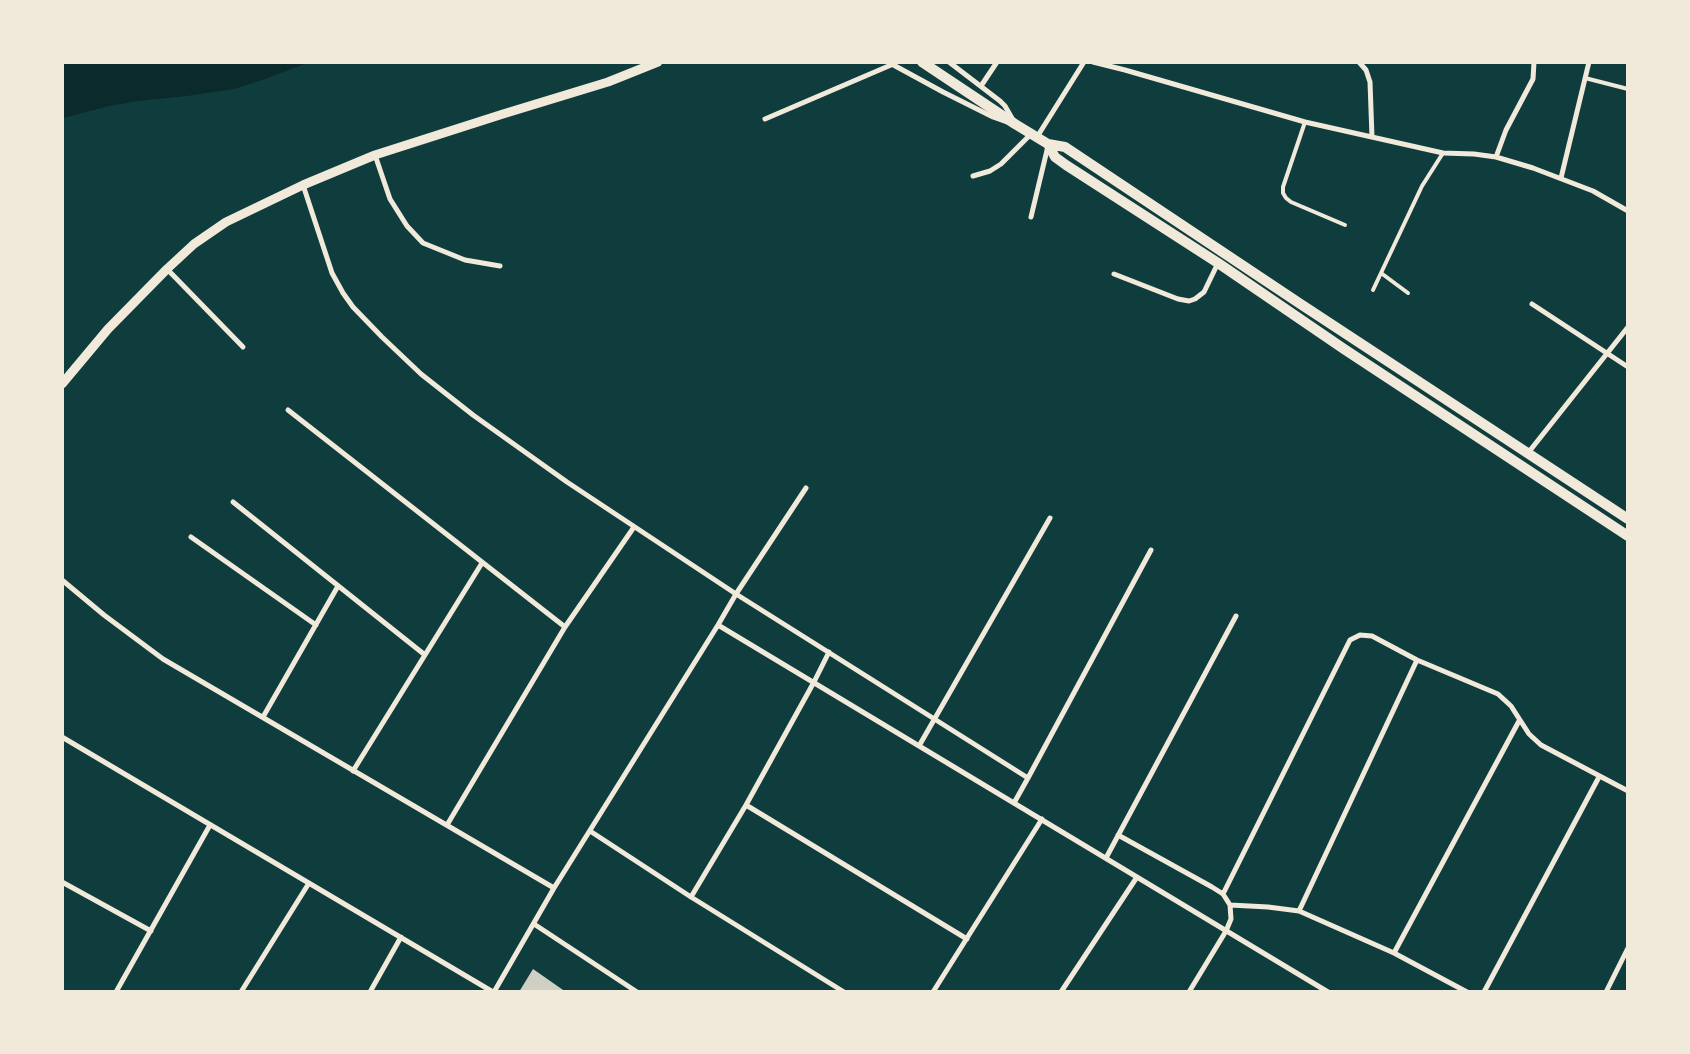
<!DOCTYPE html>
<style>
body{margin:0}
#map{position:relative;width:1690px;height:1054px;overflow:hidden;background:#0f3d3e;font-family:"Open Sans",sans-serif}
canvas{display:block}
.frame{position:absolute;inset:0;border:64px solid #f1e9da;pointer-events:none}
</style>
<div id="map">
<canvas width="1690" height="1054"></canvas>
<div class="frame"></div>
</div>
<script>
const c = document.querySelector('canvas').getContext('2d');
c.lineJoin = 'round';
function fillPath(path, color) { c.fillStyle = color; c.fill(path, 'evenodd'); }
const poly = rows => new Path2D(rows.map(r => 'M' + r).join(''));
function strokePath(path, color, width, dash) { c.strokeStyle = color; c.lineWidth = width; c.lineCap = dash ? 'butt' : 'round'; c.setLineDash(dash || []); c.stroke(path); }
const water = poly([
 [63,62,307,62,307,63,262,80,234,89,187,96,138,101,109,106,63,118]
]);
const building = poly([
 [533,969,566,992,519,992]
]);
const service = poly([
 [1585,78,1628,89],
 [1305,122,1283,187,1283,193,1286,198,1291,202,1345,225],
 [1381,273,1408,293],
 [1373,290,1422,186,1443,153]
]);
const minor = poly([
 [888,62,943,92,993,117,1007,122],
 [949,62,1000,101,1005,106,1013,120],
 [1093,62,1125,70,1305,122,1443,153,1474,154,1496,157,1533,168,1593,191,1628,211],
 [1359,62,1366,70,1370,82,1372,137],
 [981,86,997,62],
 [765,119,891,65],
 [1037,137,1084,62],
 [375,155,390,199,407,226,423,243,465,260,500,266],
 [1496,157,1506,130,1533,79,1534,62],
 [973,176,990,171,1001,164,1031,134],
 [1561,178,1589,62],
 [303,185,332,273,343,293,353,307,382,337,421,374,473,415,567,482,736,594,1028,778,1014,803],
 [1031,217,1048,146],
 [167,269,243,347],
 [1114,274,1178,299,1189,301,1195,299,1204,292,1218,263],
 [1532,304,1628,367],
 [288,410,565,627],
 [1528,453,1628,327],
 [233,502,425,655],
 [191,537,316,625],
 [62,580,104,615,163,659,554,888],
 [718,625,1328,992],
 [263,717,338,586],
 [62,737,493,992],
 [919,746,1050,518],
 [353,771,482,563],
 [1028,778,1151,550],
 [746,805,967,939],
 [447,825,565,627,634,527],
 [590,831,691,897,844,992],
 [1118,835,1212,887,1223,894,1230,905,1231,919,1226,931,1189,992],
 [1106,858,1236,616],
 [62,882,151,931],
 [1223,894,1350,640,1360,635,1372,636,1417,660,1498,694,1511,706,1529,734,1541,745,1628,791],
 [691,897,746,805,814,682,829,652],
 [1230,905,1268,907,1299,911,1394,953,1467,992],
 [1299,911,1417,660],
 [534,924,637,992],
 [1394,953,1519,721],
 [116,992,210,825],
 [241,992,309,883],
 [370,992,401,937],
 [494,992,554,888,718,625,736,594,806,488],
 [933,992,1042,819],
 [1061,992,1137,877],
 [1484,992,1599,777],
 [1606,992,1628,948]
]);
const tertiary = poly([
 [62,384,108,329,167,269,194,244,226,222,303,185,375,155,503,114,608,82,658,62]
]);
const secondary = poly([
 [922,62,1015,124,1048,144,1065,147,1299,303,1628,519],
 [1048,144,1055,157,1066,165,1218,263,1344,349,1628,536]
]);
fillPath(water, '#0a2a2b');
fillPath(building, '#cfcfc3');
strokePath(service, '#f1e9da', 4);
strokePath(minor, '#f1e9da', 5);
strokePath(tertiary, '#f1e9da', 9);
strokePath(secondary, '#f1e9da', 10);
</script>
